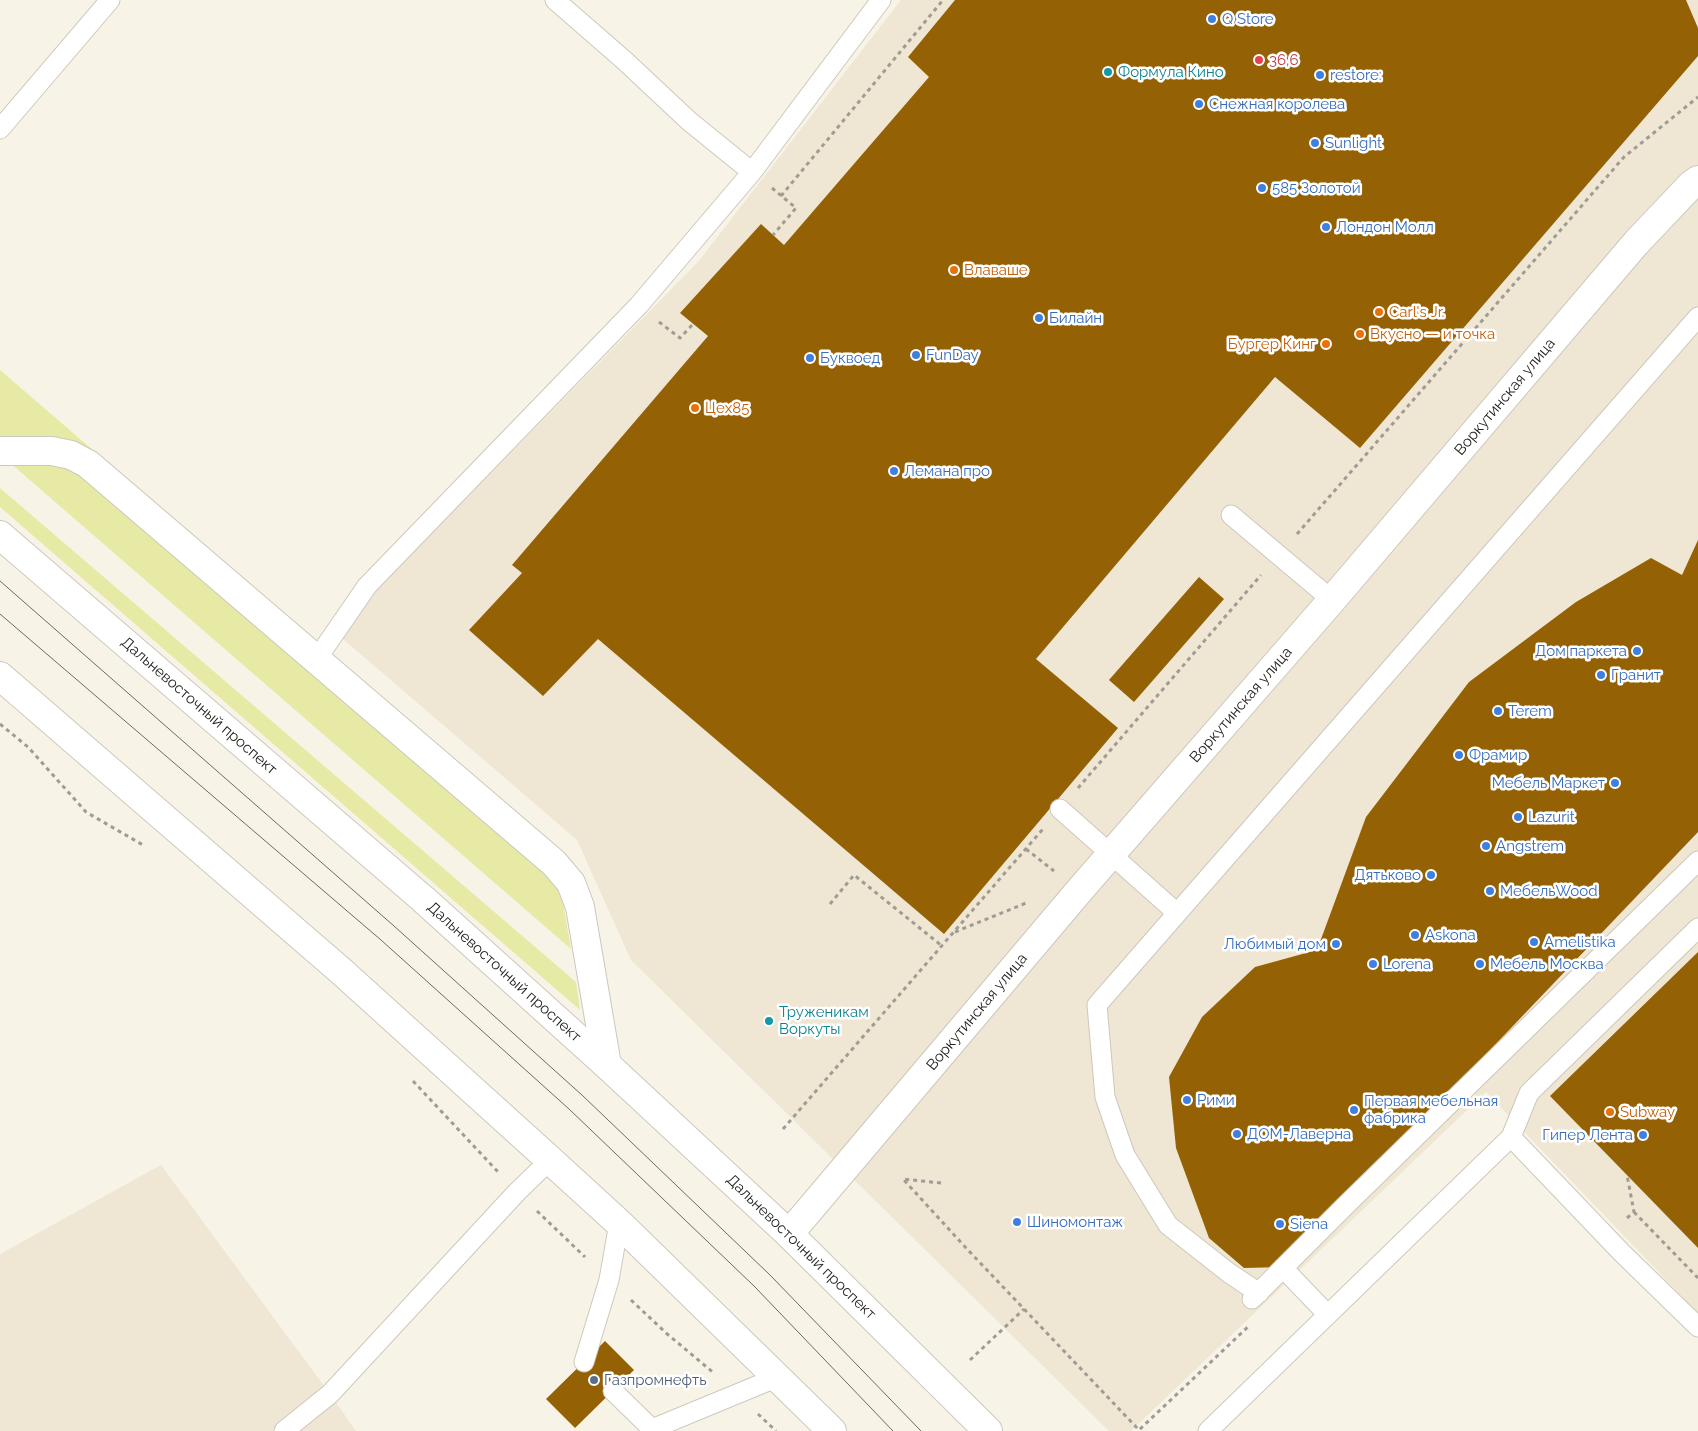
<!DOCTYPE html>
<meta charset="utf-8">
<style>
body{margin:0}
canvas{display:block;background:#f8f3e7}
</style>
<canvas width="1698" height="1431"></canvas>
<script>
const c = document.querySelector('canvas').getContext('2d');
c.lineJoin = 'round';
function fillPath(path, color) { c.fillStyle = color; c.fill(path, 'evenodd'); }
const poly = rows => new Path2D(rows.map(r => 'M' + r).join(''));
function strokePath(path, color, width, dash) { c.strokeStyle = color; c.lineWidth = width; c.lineCap = dash ? 'butt' : 'round'; c.setLineDash(dash || []); c.stroke(path); }
function label(font, color, halo, rows, align = 'center') {
  c.font = font + ' Raleway,sans-serif'; c.lineWidth = 5; c.setLineDash([]); c.textBaseline = 'middle'; c.strokeStyle = halo; c.fillStyle = color; for (const [text, x, y, turn = 0] of rows) {
    c.save(); c.translate(x, y); c.rotate((+turn || 0) * Math.PI / 180); c.textAlign = isNaN(turn) ? turn : align; if (halo) c.strokeText(text, 0, 0); c.fillText(text, 0, 0); c.restore();
  }
}
const built = poly([
 [901,0,1698,0,1698,1313,1486,1092,1131,1431,1109,1431,631,960,577,840,335,632,698,262],
 [161,1165,330,1394,356,1431,0,1431,0,1254]
]);
const green = poly([
 [0,370,304,632,70,441,60,438,0,438],
 [9,462,65,465,78,474,553,880,563,903,571,949],
 [0,488,576,982,580,1010,0,507]
]);
const building = poly([
 [955,0,1686,0,1698,28,1698,56,1360,448,1275,377,1036,659,1118,728,944,934,598,639,543,696,469,630,522,573,512,565,708,336,680,313,761,224,784,245,929,77,908,57],
 [1698,540,1698,832,1283,1267,1244,1268,1209,1238,1176,1148,1169,1077,1202,1017,1255,967,1317,950,1366,817,1469,682,1576,602,1651,558,1682,575],
 [1199,577,1224,599,1134,702,1109,680],
 [1698,952,1698,1248,1550,1096],
 [605,1341,634,1370,575,1428,546,1399]
]);
const path = poly([
 [772,188,796,208,773,235],
 [781,196,943,0],
 [659,322,680,338,694,323],
 [1297,534,1624,157,1698,97],
 [0,724,28,747,86,812,143,845],
 [1078,788,1261,575],
 [1026,849,1054,871],
 [830,904,854,875,942,946],
 [955,932,1026,903],
 [413,1081,499,1173],
 [783,1129,1043,829],
 [941,1183,903,1179,967,1249,1139,1430,1250,1325],
 [537,1211,585,1257],
 [1634,1212,1698,1278],
 [1627,1218,1634,1212,1627,1175],
 [631,1300,666,1333,715,1374],
 [970,1360,1024,1309],
 [758,1414,776,1431]
]);
const service = poly([
 [555,0,625,61,689,121,752,172],
 [0,129,110,0],
 [1231,515,1332,600],
 [316,660,367,586,639,305,752,172,881,0],
 [1060,809,1177,913],
 [1511,1137,1622,1253,1698,1327],
 [1283,1268,1328,1315],
 [1259,1293,1229,1273,1168,1225,1125,1155,1105,1097,1097,1005,1698,317],
 [1252,1299,1345,1206,1698,861],
 [584,1362,609,1280,619,1223],
 [613,1391,652,1429,778,1377],
 [284,1431,330,1394,517,1192,550,1160],
 [1208,1431,1511,1137,1529,1093,1698,928]
]);
const minor = poly([
 [0,451,52,451,71,455,88,464,554,863,571,883,580,907,607,1065],
 [789,1234,1079,891,1332,600,1636,243,1691,185,1698,180]
]);
const secondary = poly([
 [0,535,423,899,607,1065,789,1234,988,1431],
 [0,676,341,971,550,1160,619,1223,832,1431]
]);
const tram = poly([
 [0,581,394,926,583,1096,770,1275,921,1431],
 [0,614,381,940,569,1109,754,1286,893,1431]
]);
const markers = [
 [1212,19,5,"#3f7fe0"],
 [1259,60,5,"#e0444e"],
 [1108,72,5,"#0f9aa8"],
 [1320,75,5,"#3f7fe0"],
 [1199,104,5,"#3f7fe0"],
 [1315,143,5,"#3f7fe0"],
 [1262,188,5,"#3f7fe0"],
 [1326,227,5,"#3f7fe0"],
 [954,270,5,"#e8710a"],
 [1379,312,5,"#e8710a"],
 [1039,318,5,"#3f7fe0"],
 [1360,334,5,"#e8710a"],
 [1326,344,5,"#e8710a"],
 [916,355,5,"#3f7fe0"],
 [810,358,5,"#3f7fe0"],
 [695,408,5,"#e8710a"],
 [894,471,5,"#3f7fe0"],
 [1637,651,5,"#3f7fe0"],
 [1601,675,5,"#3f7fe0"],
 [1498,711,5,"#3f7fe0"],
 [1459,755,5,"#3f7fe0"],
 [1615,783,5,"#3f7fe0"],
 [1518,817,5,"#3f7fe0"],
 [1486,846,5,"#3f7fe0"],
 [1431,875,5,"#3f7fe0"],
 [1490,891,5,"#3f7fe0"],
 [1415,935,5,"#3f7fe0"],
 [1534,942,5,"#3f7fe0"],
 [1336,944,5,"#3f7fe0"],
 [1373,964,5,"#3f7fe0"],
 [1480,964,5,"#3f7fe0"],
 [769,1021,5,"#0f9aa8"],
 [1187,1100,5,"#3f7fe0"],
 [1354,1110,5,"#3f7fe0"],
 [1610,1112,5,"#e8710a"],
 [1237,1134,5,"#3f7fe0"],
 [1643,1135,5,"#3f7fe0"],
 [1017,1222,5,"#3f7fe0"],
 [1280,1224,5,"#3f7fe0"],
 [594,1380,5,"#5c6f8a"]
];
const shopNames = [
 ["Q Store",1222,19],
 ["restore:",1330,75],
 ["Снежная королева",1209,104],
 ["Sunlight",1325,143],
 ["585 Золотой",1272,188],
 ["Лондон Молл",1336,227],
 ["Билайн",1049,318],
 ["FunDay",926,355],
 ["Буквоед",820,358],
 ["Лемана про",904,471],
 ["Дом паркета",1627,651,"right"],
 ["Гранит",1611,675],
 ["Terem",1508,711],
 ["Фрамир",1469,755],
 ["Мебель Маркет",1605,783,"right"],
 ["Lazurit",1528,817],
 ["Angstrem",1496,846],
 ["Дятьково",1421,875,"right"],
 ["МебельWood",1500,891],
 ["Askona",1425,935],
 ["Amelistika",1544,942],
 ["Любимый дом",1326,944,"right"],
 ["Lorena",1383,964],
 ["Мебель Москва",1490,964],
 ["Рими",1197,1100],
 ["Первая мебельная",1364,1101],
 ["фабрика",1364,1118],
 ["ДОМ-Лаверна",1247,1134],
 ["Гипер Лента",1633,1135,"right"],
 ["Шиномонтаж",1027,1222],
 ["Siena",1290,1224]
];
const healthNames = [
 ["36,6",1269,60]
];
const cultureNames = [
 ["Формула Кино",1118,72],
 ["Труженикам",779,1012],
 ["Воркуты",779,1029]
];
const foodNames = [
 ["Влаваше",964,270],
 ["Carl's Jr.",1389,312],
 ["Вкусно — и точка",1370,334],
 ["Бургер Кинг",1316,344,"right"],
 ["Цех85",705,408],
 ["Subway",1620,1112]
];
const streetNames = [
 ["Воркутинская улица",1505,397,-50],
 ["Воркутинская улица",1241,705,-49],
 ["Дальневосточный проспект",199,706,41],
 ["Дальневосточный проспект",504,972,42],
 ["Воркутинская улица",977,1012,-50],
 ["Дальневосточный проспект",801,1247,44]
];
const serviceNames = [
 ["Газпромнефть",604,1380]
];
fillPath(built, '#efe6d3');
fillPath(green, '#e7eaa5');
fillPath(building, '#946205');
strokePath(service, '#cdc8bc', 21);
strokePath(minor, '#cdc8bc', 30);
strokePath(secondary, '#cdc8bc', 30);
strokePath(path, '#a09c94', 3, [4, 4]);
strokePath(service, '#fff', 19);
strokePath(minor, '#fff', 28);
strokePath(secondary, '#fff', 28);
strokePath(tram, '#6d6a63', 1);
for (const [x, y, r, color] of markers) { const dot = new Path2D(); dot.arc(x, y, r, 0, 2 * Math.PI); c.fillStyle = color; c.fill(dot); strokePath(dot, '#fff', 2); }
label('15px', '#366cbe', '#fff', shopNames, 'left');
label('15px', '#be3a42', '#fff', healthNames, 'left');
label('15px', '#0d838f', '#fff', cultureNames, 'left');
label('15px', '#c56008', '#fff', foodNames, 'left');
label('15px', '#262420', '#fff', streetNames);
label('15px', '#4e5e75', '#fff', serviceNames, 'left');
</script>
